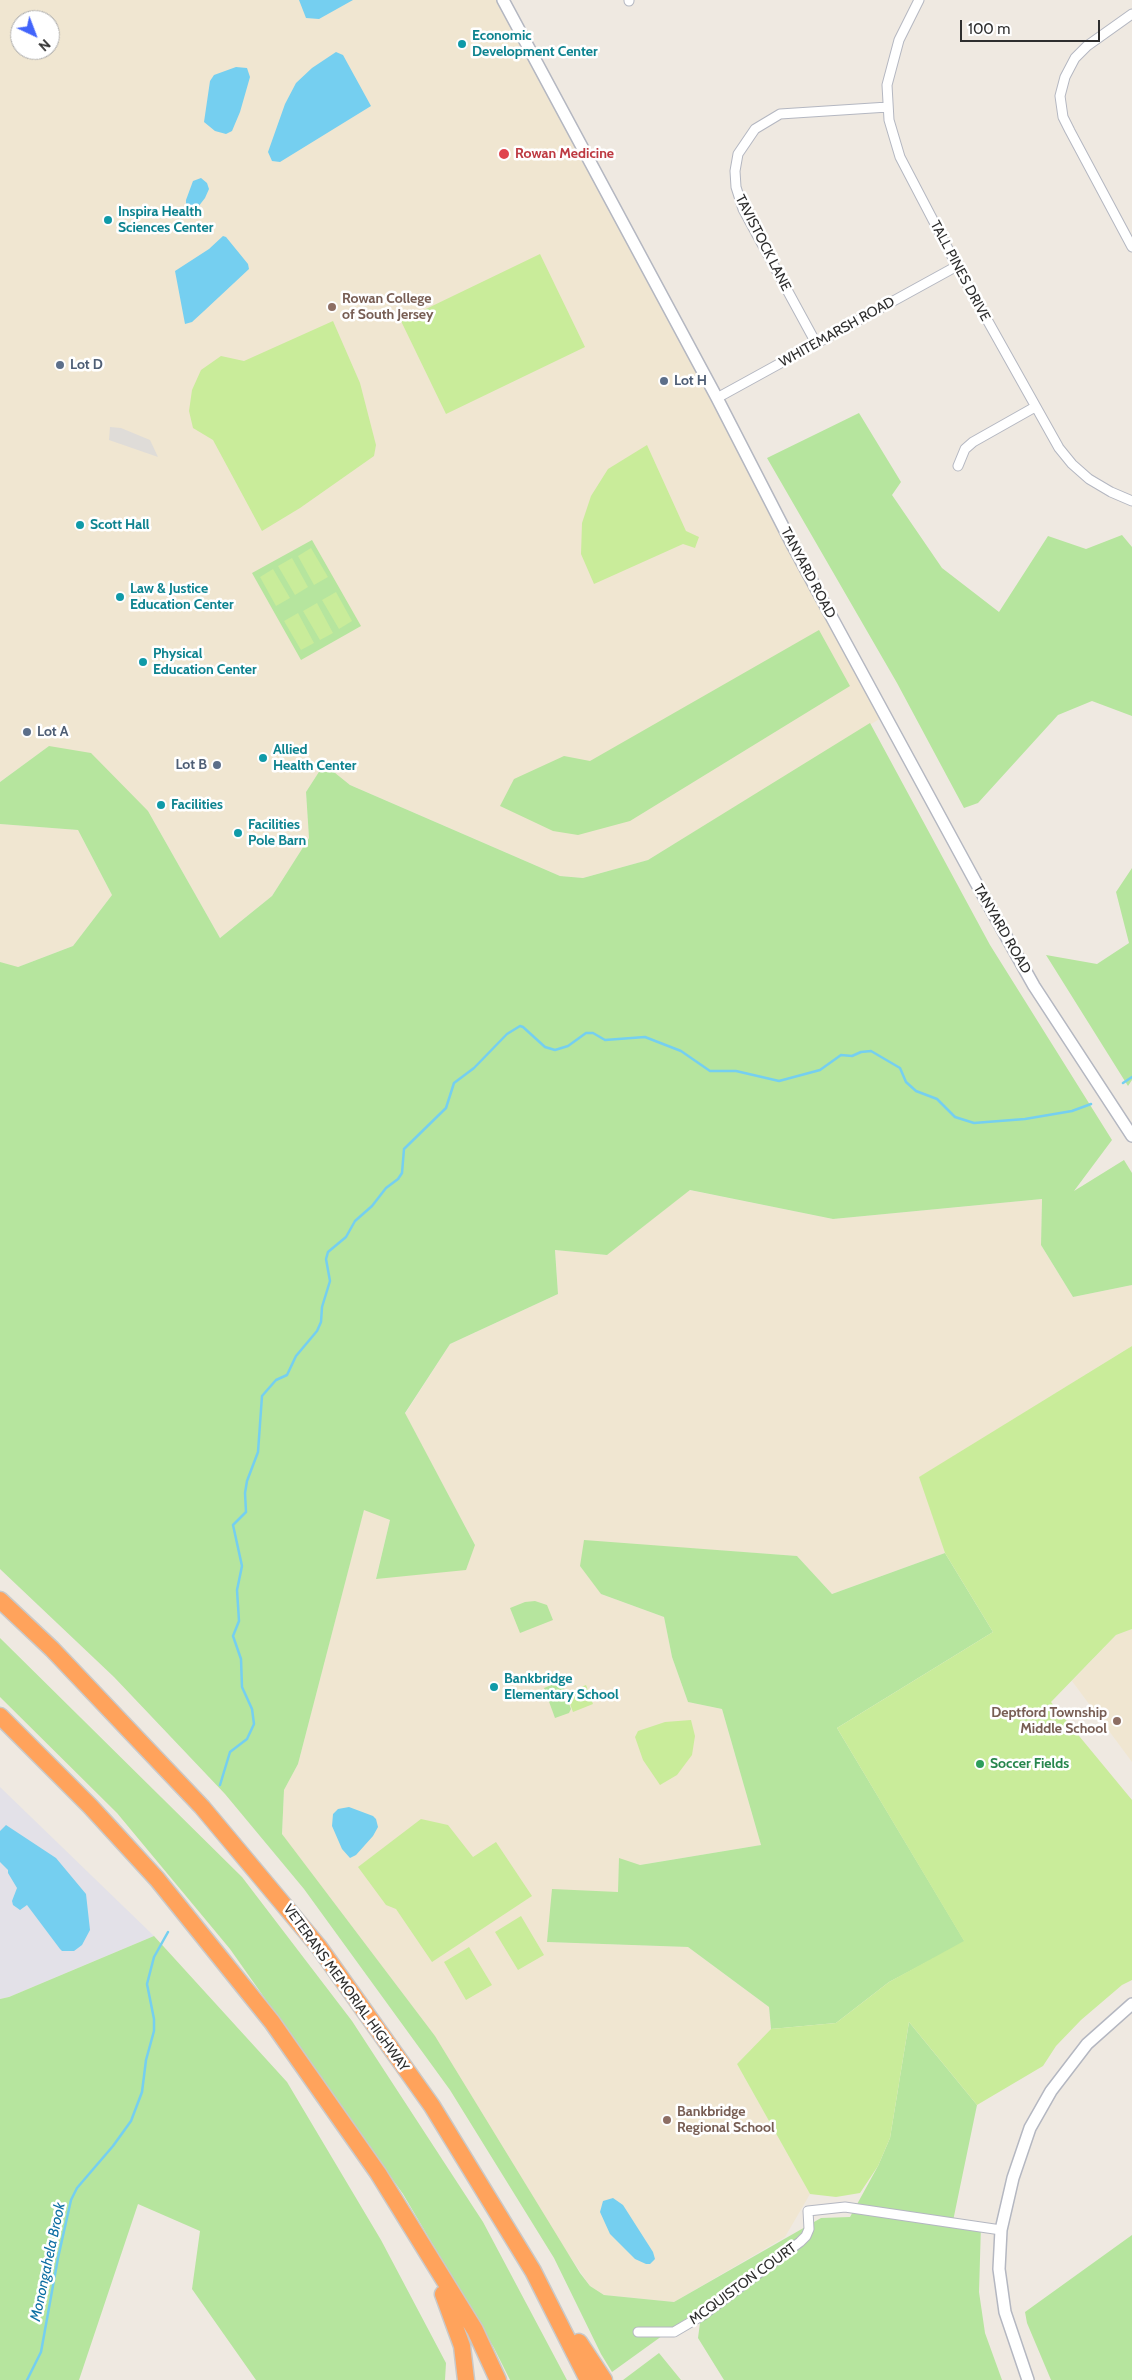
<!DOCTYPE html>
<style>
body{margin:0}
#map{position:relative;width:1132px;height:2380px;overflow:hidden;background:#efe9e1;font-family:Cabin,sans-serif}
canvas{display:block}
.north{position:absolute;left:10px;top:10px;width:50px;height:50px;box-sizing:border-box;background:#fff;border:1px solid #ababab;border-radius:50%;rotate:137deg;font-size:14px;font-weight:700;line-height:20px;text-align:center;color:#2e2e2e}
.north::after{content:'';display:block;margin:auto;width:18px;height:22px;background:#4264fb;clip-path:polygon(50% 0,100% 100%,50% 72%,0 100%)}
.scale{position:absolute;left:960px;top:20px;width:140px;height:22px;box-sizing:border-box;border:2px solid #2e2e2e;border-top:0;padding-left:6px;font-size:15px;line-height:18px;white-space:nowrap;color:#2e2e2e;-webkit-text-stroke:4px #fff;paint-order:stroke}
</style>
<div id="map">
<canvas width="1132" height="2380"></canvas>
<div class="north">N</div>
<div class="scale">100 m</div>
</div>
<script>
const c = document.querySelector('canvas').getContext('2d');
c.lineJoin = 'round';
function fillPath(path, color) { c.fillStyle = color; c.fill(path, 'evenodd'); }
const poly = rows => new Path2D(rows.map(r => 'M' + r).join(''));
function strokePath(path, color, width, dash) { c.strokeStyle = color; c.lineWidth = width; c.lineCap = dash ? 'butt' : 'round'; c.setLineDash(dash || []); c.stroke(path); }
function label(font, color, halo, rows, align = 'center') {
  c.font = font + ' Cabin,sans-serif'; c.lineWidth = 5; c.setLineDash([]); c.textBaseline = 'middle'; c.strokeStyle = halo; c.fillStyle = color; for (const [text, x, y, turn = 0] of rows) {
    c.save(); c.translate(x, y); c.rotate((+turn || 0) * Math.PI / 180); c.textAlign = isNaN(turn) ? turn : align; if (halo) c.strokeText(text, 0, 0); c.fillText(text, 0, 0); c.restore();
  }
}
const industrial = poly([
 [0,1787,154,1936,9,1997,0,1999]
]);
const education = poly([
 [0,0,501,0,886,715,648,860,583,878,560,876,350,785,324,764,306,792,309,838,272,896,220,938,148,811,49,746,0,782],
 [20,20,50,20,50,50,20,50],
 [0,824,78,830,112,895,73,946,18,967,0,990],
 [689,1190,833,1219,1042,1199,1041,1245,1073,1297,1132,1285,1132,1346,920,1477,945,1553,832,1594,797,1556,584,1541,601,1594,664,1617,672,1657,688,1702,722,1709,761,1845,640,1865,618,1892,547,1942,688,1947,769,2007,771,2029,737,2064,810,2194,785,2237,674,2302,604,2295,590,2286,282,1834,284,1790,298,1764,364,1509,390,1520,376,1578,475,1545,405,1414,450,1344,558,1294,555,1250,607,1255],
 [1132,1629,1132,1762,1072,1681,1116,1635]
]);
const green = poly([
 [859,413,901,482,892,495,942,568,999,612,1048,536,1086,549,1122,535,1132,547,1132,716,1092,701,1058,715,978,803,964,808,897,683,767,458],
 [312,540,361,626,301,660,252,573],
 [819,630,850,686,630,821,578,835,553,831,500,806,514,779,564,756,590,761],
 [870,723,990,945,1112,1140,1074,1191,1124,1160,1132,1173,1132,1285,1073,1297,1041,1245,1042,1199,833,1219,690,1190,607,1255,555,1250,558,1294,450,1344,405,1413,475,1545,466,1570,376,1579,390,1520,364,1510,298,1764,284,1790,282,1834,435,2036,580,2273,590,2286,604,2295,674,2302,821,2218,850,2217,878,2166,890,2138,909,2022,977,2105,953,2221,981,2225,979,2292,985,2333,1002,2380,724,2380,698,2338,700,2323,772,2269,766,2261,612,2372,601,2354,554,2258,450,2090,304,1889,225,1794,114,1677,0,1569,0,962,18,967,73,946,112,895,78,830,0,824,0,782,49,746,91,753,148,811,220,938,272,896,309,838,306,792,324,764,350,785,560,876,583,878,648,860],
 [1132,868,1132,1080,1128,1086,1046,955,1097,964,1129,943,1116,892],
 [584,1540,797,1556,832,1594,945,1553,993,1632,837,1728,965,1942,889,1982,836,2023,771,2029,769,2007,688,1947,547,1942,552,1889,618,1892,619,1858,640,1865,761,1845,722,1709,688,1702,672,1657,664,1617,601,1594,580,1566],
 [535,1601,547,1605,553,1620,520,1633,510,1608,525,1602],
 [0,1638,242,1877,352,2021,483,2222,567,2380,510,2380,494,2348,403,2194,230,1949,117,1813,0,1697],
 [561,1681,571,1709,569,1713,555,1718,544,1688],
 [154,1936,287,2082,381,2240,446,2363,445,2380,256,2380,192,2289,200,2231,138,2204,79,2380,0,2380,0,1999,9,1997],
 [1132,2235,1132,2380,1051,2380,1027,2323,1025,2312],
 [659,2353,681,2380,623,2380]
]);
const pitch = poly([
 [540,254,585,347,446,414,401,321],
 [333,321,360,383,376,445,374,456,300,508,262,531,213,440,193,428,189,411,192,390,201,370,221,356,244,361],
 [647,445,686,531,699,537,695,548,683,544,594,584,581,554,582,523,591,496,608,469],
 [311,548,328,577,314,585,298,556],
 [292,558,308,587,295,595,278,566],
 [273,569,290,598,276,606,260,577],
 [336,592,352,621,339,629,322,600],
 [317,603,333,633,320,640,303,611],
 [298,613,314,643,301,650,284,621],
 [1132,1346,1132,1629,1116,1635,1051,1702,1132,1800,1132,1980,1122,1985,1081,2020,1056,2046,1043,2066,977,2105,909,2022,890,2138,878,2166,860,2193,836,2197,810,2194,737,2064,771,2029,836,2023,889,1982,964,1941,837,1728,993,1632,945,1553,919,1477],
 [586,1685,593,1704,573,1712,566,1693],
 [691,1720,695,1736,692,1755,677,1775,660,1785,643,1760,635,1737,638,1731,665,1722],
 [421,1819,448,1825,473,1857,496,1842,532,1896,432,1962,396,1909,386,1905,358,1867],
 [521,1916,544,1955,518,1970,495,1932],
 [469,1947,492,1985,466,2000,444,1962]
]);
const plaza = poly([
 [110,427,121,428,150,440,158,457,109,440]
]);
const water = poly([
 [299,0,353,0,319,19,306,18],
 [336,52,343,55,371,106,280,162,272,161,268,152,285,104,296,83,312,68],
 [236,67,247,68,250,77,240,112,232,131,226,134,215,131,204,122,210,81,214,75],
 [201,178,207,183,209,189,205,198,198,207,186,209,186,200,193,181],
 [223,236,226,237,248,264,249,269,204,311,192,322,185,324,175,271,209,249],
 [349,1807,373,1816,376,1819,378,1827,373,1836,356,1855,350,1858,342,1849,332,1826,333,1814,338,1809],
 [6,1825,56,1858,86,1894,90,1930,82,1945,74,1951,62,1951,60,1949,27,1905,20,1910,13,1905,12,1901,17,1888,8,1873,8,1870,0,1862,0,1831],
 [613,2198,623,2205,653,2252,655,2259,650,2264,646,2264,635,2259,610,2234,600,2212,603,2201]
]);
const stream = poly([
 [1123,1083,1132,1077],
 [220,1785,230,1752,247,1739,254,1724,252,1709,242,1687,241,1659,233,1636,239,1621,237,1590,242,1566,233,1525,246,1512,245,1493,247,1481,258,1452,262,1396,276,1380,287,1375,296,1356,317,1331,321,1322,322,1307,330,1281,326,1259,328,1252,346,1237,355,1221,372,1206,386,1188,398,1179,402,1173,404,1149,446,1108,454,1083,474,1068,507,1034,520,1026,523,1027,545,1047,555,1050,568,1046,586,1033,593,1033,605,1040,645,1037,681,1051,710,1071,736,1071,779,1081,820,1070,841,1055,852,1056,861,1052,871,1051,900,1068,906,1082,916,1091,937,1099,955,1117,974,1123,1025,1119,1072,1111,1091,1104],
 [27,2380,41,2352,58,2258,71,2200,77,2188,113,2146,131,2121,142,2092,146,2060,154,2031,154,2019,147,1984,154,1957,168,1932]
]);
const minor = poly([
 [629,0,629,1],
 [919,0,899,40,887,85,889,120,900,157,957,266,1059,448,1072,464,1089,479,1111,492,1132,501],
 [1132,14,1087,46,1075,58,1065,77,1060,96,1063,117,1070,131,1132,247],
 [816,343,743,209,736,187,735,171,738,154,755,129,780,114,888,107],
 [717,398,957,266],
 [958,466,965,449,973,442,1035,407],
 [638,2332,674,2332,703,2315,800,2242,806,2236,809,2229,808,2211,845,2207,1001,2230]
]);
const tertiary = poly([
 [503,0,717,398,793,546,975,881,1034,986,1132,1136],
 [1028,2380,1005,2312,999,2269,1001,2230,1013,2178,1030,2128,1051,2091,1087,2044,1132,2004]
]);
const motorway = poly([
 [0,1600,52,1649,202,1807,319,1947,432,2106,533,2271,588,2380],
 [0,1716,90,1806,157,1879,272,2022,378,2173,475,2330,498,2380],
 [443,2294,462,2346,466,2380],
 [579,2342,604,2380]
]);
const markers = [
 [462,44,5,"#0f9aa8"],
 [504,154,6,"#e0444e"],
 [108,220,5,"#0f9aa8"],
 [332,307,5,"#8d6e63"],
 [60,365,5,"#5c6f8a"],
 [664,381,5,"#5c6f8a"],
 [80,525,5,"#0f9aa8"],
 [120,597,5,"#0f9aa8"],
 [143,662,5,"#0f9aa8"],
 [27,732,5,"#5c6f8a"],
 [263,758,5,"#0f9aa8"],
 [217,765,5,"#5c6f8a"],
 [161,805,5,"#0f9aa8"],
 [238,833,5,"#0f9aa8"],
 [494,1687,5,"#0f9aa8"],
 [1117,1721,5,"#8d6e63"],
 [980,1764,5,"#2e9e5b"],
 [667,2120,5,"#8d6e63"]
];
const cultureNames = [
 ["Economic",472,36],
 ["Development Center",472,52],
 ["Inspira Health",118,212],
 ["Sciences Center",118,228],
 ["Scott Hall",90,525],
 ["Law & Justice",130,589],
 ["Education Center",130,605],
 ["Physical",153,654],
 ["Education Center",153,670],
 ["Allied",273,750],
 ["Health Center",273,766],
 ["Facilities",171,805],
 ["Facilities",248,825],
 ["Pole Barn",248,841],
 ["Bankbridge",504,1679],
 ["Elementary School",504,1695]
];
const healthNames = [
 ["Rowan Medicine",515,154]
];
const streetNames = [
 ["TAVISTOCK LANE",763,243,63],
 ["TALL PINES DRIVE",960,271,62],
 ["WHITEMARSH ROAD",837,332,-29],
 ["TANYARD ROAD",808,573,62],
 ["TANYARD ROAD",1002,929,60],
 ["VETERANS MEMORIAL HIGHWAY",346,1988,54],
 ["MCQUISTON COURT",743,2284,-36]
];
const educationNames = [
 ["Rowan College",342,299],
 ["of South Jersey",342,315],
 ["Deptford Township",1107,1713,"right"],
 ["Middle School",1107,1729,"right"],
 ["Bankbridge",677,2112],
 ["Regional School",677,2128]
];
const serviceNames = [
 ["Lot D",70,365],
 ["Lot H",674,381],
 ["Lot A",37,732],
 ["Lot B",207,765,"right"]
];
const leisureNames = [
 ["Soccer Fields",990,1764]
];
const waterNames = [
 ["Monongahela Brook",48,2262,-78]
];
fillPath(industrial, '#e3e1e8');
fillPath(education, '#f0e6d1');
fillPath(green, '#b6e59e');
fillPath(pitch, '#c9ec9a');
fillPath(plaza, '#dfdcd8');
fillPath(water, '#75cff0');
strokePath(stream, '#75cff0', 2.5);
strokePath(minor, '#b4b7c1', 11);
strokePath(tertiary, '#b4b7c1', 14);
strokePath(motorway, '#c9c9c9', 19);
strokePath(minor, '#fff', 9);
strokePath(tertiary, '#fff', 11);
strokePath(motorway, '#ffa35c', 16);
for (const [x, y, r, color] of markers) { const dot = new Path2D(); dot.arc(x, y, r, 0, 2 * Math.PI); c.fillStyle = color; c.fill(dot); strokePath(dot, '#fff', 2); }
label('bold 14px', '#0d838f', '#fff', cultureNames, 'left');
label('bold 14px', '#be3a42', '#fff', healthNames, 'left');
label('14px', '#2e2e2e', '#fff', streetNames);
label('bold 14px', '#785e54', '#fff', educationNames, 'left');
label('bold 14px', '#4e5e75', '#fff', serviceNames, 'left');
label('bold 14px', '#27864d', '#fff', leisureNames, 'left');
label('italic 15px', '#0d6fa3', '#fff', waterNames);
</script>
